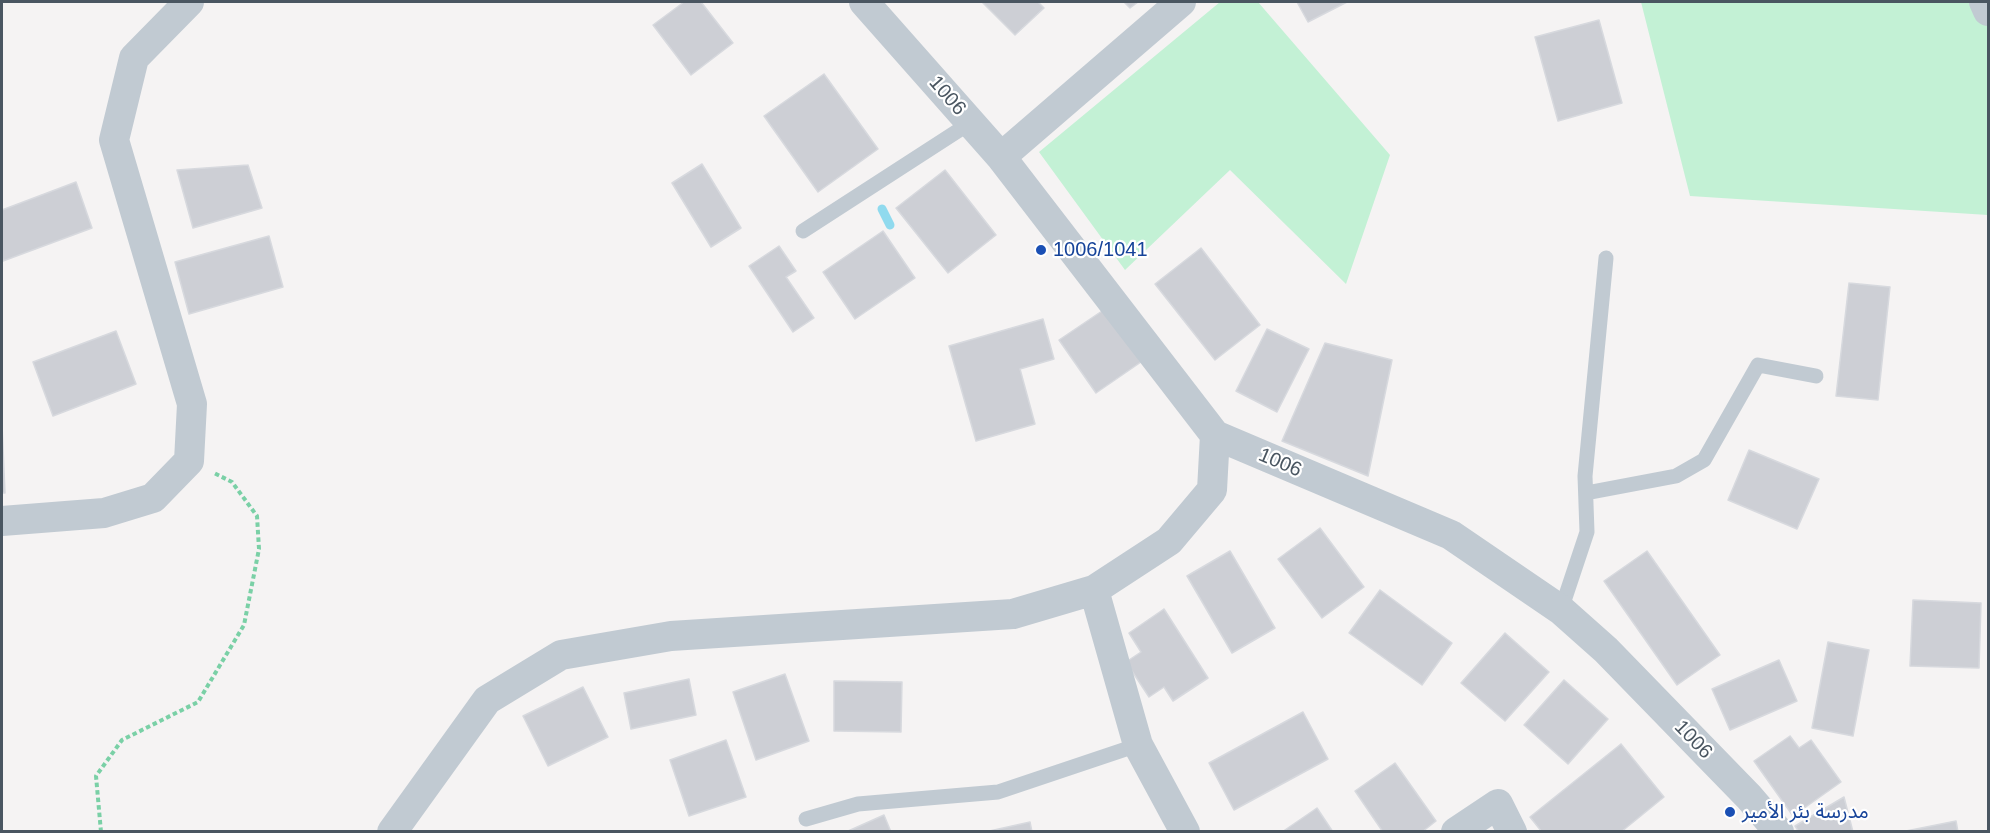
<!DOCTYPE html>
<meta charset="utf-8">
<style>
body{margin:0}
#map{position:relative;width:1990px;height:833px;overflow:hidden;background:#f5f3f3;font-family:Arial,sans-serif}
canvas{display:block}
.frame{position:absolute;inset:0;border:3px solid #4a5661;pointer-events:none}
</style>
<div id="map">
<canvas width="1990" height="833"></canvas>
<div class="frame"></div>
</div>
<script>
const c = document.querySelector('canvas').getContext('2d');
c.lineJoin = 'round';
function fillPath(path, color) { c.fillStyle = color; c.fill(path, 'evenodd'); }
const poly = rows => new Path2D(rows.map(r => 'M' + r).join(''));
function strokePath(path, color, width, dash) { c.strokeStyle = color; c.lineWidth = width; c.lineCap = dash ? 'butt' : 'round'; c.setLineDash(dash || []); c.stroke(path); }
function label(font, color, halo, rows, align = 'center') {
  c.font = font + ' Arial,"Noto Sans Arabic",sans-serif'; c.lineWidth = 4.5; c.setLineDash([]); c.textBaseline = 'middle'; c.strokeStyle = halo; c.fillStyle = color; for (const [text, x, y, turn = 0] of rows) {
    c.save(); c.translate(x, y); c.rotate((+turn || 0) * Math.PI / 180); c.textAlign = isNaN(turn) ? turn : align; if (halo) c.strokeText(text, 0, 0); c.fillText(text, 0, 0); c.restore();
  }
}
const green = poly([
 [1220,2,1258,2,1390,155,1346,284,1230,170,1125,270,1039,152],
 [1641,2,1988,2,1988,215,1690,196]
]);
const stream = poly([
 [882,209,890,225]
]);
const building = poly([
 [684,2,701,2,733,43,691,75,653,25,684,2],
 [982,2,1038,2,1044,8,1015,35,982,2],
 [1124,2,1138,2,1130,8,1124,2],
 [1297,2,1347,2,1308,22,1297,2],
 [1599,20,1622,103,1558,121,1535,37,1599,20],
 [824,74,878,149,818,192,764,116,824,74],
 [702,164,741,228,711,247,672,183,702,164],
 [248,165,262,208,193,228,177,170,248,165],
 [945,170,996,235,948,273,896,208,945,170],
 [76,182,92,228,3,261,2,256,2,210,76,182],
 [883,231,915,278,855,319,823,272,883,231],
 [269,236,283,287,189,314,175,262,269,236],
 [779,246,796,271,786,277,814,318,793,332,749,266,779,246],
 [1201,248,1260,325,1215,360,1155,284,1201,248],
 [1849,283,1890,287,1878,400,1836,396,1849,283],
 [1105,309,1141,362,1096,393,1059,340,1105,309],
 [1043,319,1054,359,1020,369,1035,424,976,441,949,346,1043,319],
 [1267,329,1309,349,1277,412,1236,391,1267,329],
 [116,331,136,384,53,416,33,362,116,331],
 [1325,343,1392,360,1368,476,1282,441,1325,343],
 [2,425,5,493,2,493,2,425],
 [1749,450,1819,479,1797,529,1728,500,1749,450],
 [1320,528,1364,587,1322,618,1278,559,1320,528],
 [1230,551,1275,628,1232,653,1187,576,1230,551],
 [1647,551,1720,655,1677,685,1604,581,1647,551],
 [1380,590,1452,643,1422,685,1349,633,1380,590],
 [1913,600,1981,603,1979,668,1910,666,1913,600],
 [1164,609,1208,678,1173,701,1164,687,1149,697,1126,662,1141,652,1129,633,1164,609],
 [1505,633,1549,672,1505,721,1461,683,1505,633],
 [1828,642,1869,650,1853,736,1812,728,1828,642],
 [1779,660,1797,701,1730,730,1712,689,1779,660],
 [785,674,809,741,756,760,733,692,785,674],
 [689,679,696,715,631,729,624,693,689,679],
 [1564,680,1608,719,1568,764,1524,725,1564,680],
 [834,681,902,682,901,732,834,731,834,681],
 [583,687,608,737,548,766,523,716,583,687],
 [1303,712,1328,759,1234,810,1209,763,1303,712],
 [1790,736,1799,748,1811,740,1841,782,1793,816,1754,761,1790,736],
 [726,740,746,797,689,816,670,760,726,740],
 [1621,744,1664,797,1621,832,1542,832,1530,817,1621,744],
 [1395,763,1436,821,1422,832,1383,832,1355,791,1395,763],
 [1844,797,1853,832,1799,832,1795,826,1844,797],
 [1317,808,1333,832,1282,832,1317,808],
 [884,815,891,832,846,832,884,815],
 [1956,821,1958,832,1906,832,1906,831,1956,821],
 [1030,822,1032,832,985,832,1030,822]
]);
const path = poly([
 [101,832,96,776,122,740,198,702,244,625,259,549,257,516,232,482,214,473]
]);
const service = poly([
 [803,231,970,123],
 [1586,493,1676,476,1704,460,1758,365,1816,376],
 [1561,610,1587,532,1585,476,1606,258],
 [806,819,858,804,998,792,1138,745]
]);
const minor = poly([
 [864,2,1001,157,1215,435,1451,535,1561,610,1606,650,1749,797,1779,832],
 [1984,2,1988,11],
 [1001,157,1181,2],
 [2,521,104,513,153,498,189,461,192,404,114,140,134,58,189,2],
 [1094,590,1138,745,1185,832],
 [392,832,487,700,561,655,671,636,1013,614,1094,590,1169,541,1212,490,1215,435],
 [1456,832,1498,804,1512,832]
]);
const markers = [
 [1041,250,6,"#1a4fb4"],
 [1730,812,6,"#1a4fb4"]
];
const streetNames = [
 ["1006",947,96,49],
 ["1006",1280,463,23],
 ["1006",1693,740,46]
];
const transitNames = [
 ["1006/1041",1053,250],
 ["مدرسة بئر الأمير",1742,812]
];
fillPath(green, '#c3f1d5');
strokePath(stream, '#90daee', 9);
fillPath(building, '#cdcfd5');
strokePath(building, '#d7d9de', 1.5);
strokePath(path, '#7ad0a6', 4, [4.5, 3]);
strokePath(service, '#c1cad2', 15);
strokePath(minor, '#c1cad2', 30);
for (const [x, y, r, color] of markers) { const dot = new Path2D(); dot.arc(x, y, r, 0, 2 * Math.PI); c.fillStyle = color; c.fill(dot); strokePath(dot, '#fff', 2); }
label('20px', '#4a5661', '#fff', streetNames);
label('20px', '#164399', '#fff', transitNames, 'left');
</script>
